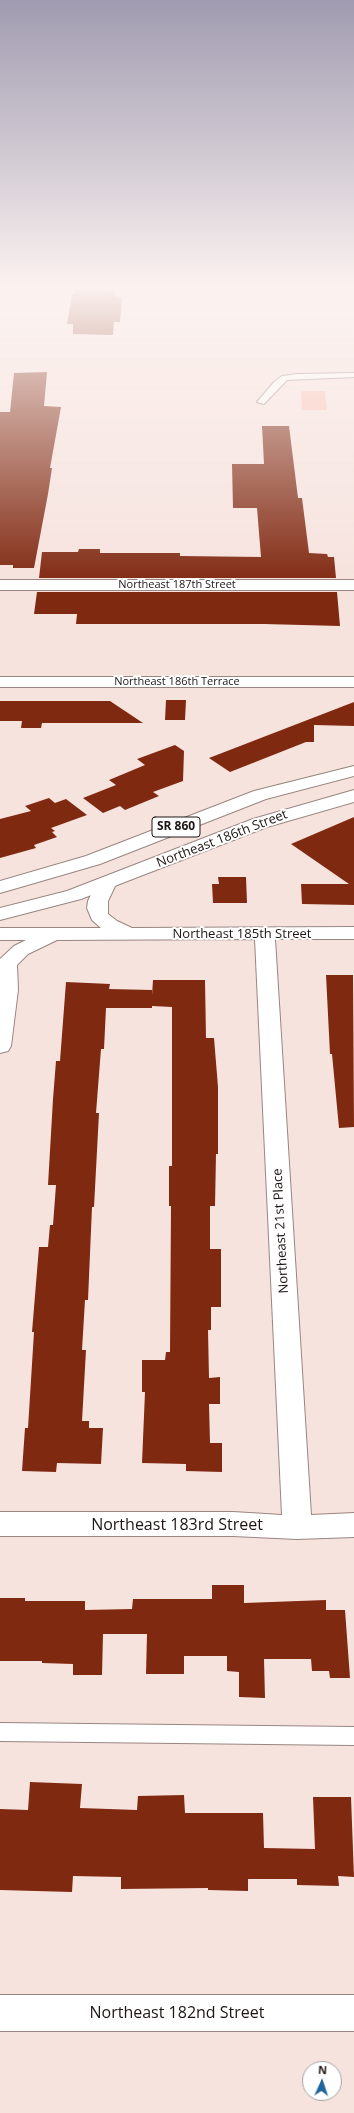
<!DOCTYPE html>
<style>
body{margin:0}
#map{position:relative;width:354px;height:2113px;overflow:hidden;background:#f7e3de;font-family:"Open Sans",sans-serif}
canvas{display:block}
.north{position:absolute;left:302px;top:2061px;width:40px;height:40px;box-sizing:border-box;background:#fff;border:1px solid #a5a2a1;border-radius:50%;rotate:3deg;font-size:11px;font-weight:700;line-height:16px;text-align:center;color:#1d1614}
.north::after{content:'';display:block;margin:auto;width:14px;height:18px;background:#22679c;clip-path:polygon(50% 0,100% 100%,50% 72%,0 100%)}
</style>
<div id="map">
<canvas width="354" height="2113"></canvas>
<div class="north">N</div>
</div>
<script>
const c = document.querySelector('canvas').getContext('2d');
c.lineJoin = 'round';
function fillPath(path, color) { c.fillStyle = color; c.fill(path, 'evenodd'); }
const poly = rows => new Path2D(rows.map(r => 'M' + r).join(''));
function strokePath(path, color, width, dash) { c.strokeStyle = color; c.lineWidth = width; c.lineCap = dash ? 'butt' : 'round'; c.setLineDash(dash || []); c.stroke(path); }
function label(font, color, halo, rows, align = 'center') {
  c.font = font + ' "Open Sans",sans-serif'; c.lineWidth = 4; c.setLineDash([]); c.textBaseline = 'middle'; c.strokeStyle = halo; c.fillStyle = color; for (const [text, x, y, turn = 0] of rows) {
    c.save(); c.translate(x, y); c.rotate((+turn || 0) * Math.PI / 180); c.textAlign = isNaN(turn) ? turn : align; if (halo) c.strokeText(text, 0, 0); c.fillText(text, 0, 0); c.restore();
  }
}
const green = poly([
 [301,391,325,391,327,410,302,410]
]);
const building = poly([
 [75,289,116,290,115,297,121,297,122,299,120,322,114,322,113,335,73,334,73,324,67,324,72,294,74,294],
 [47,372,44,406,61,407,50,468,52,468,48,494,34,568,13,568,13,565,0,565,0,412,10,412,14,373],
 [262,426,289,426,298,498,302,498,309,553,327,554,328,557,334,557,336,578,39,578,42,552,78,552,79,549,100,549,100,553,180,553,180,556,261,557,257,508,233,508,232,464,264,464],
 [37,592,337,592,340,626,264,624,76,624,77,614,34,614],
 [166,700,186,700,185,720,165,720],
 [0,701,110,701,143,723,42,723,41,728,21,728,22,721,0,721],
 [354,702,354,726,314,725,314,742,306,742,230,772,209,758],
 [175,745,184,751,183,781,153,792,159,796,125,810,120,806,103,813,83,798,116,785,109,780,145,765,137,759],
 [49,798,55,803,66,799,87,815,51,828,55,831,52,832,57,837,34,845,36,848,0,858,0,819,31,811,25,806],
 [354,817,354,905,302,904,301,884,349,884,291,844],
 [218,877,246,877,247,903,213,903,212,884,219,884],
 [326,975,353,975,354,1127,339,1128,332,1054,330,1054],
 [153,980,205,980,206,1038,214,1038,218,1087,218,1154,216,1154,215,1206,210,1206,210,1249,221,1249,221,1307,211,1307,211,1330,208,1330,209,1378,220,1377,220,1404,209,1404,210,1443,222,1443,222,1472,186,1471,186,1464,142,1463,145,1392,142,1392,142,1360,165,1360,166,1352,170,1352,171,1206,169,1206,169,1166,172,1166,172,1007,152,1006,152,1008,106,1008,104,1049,101,1049,96,1113,99,1113,94,1207,92,1207,88,1300,85,1300,82,1350,86,1350,82,1421,89,1421,89,1428,103,1428,101,1464,57,1463,56,1472,22,1471,25,1428,28,1428,34,1332,32,1332,39,1247,48,1247,50,1225,53,1225,56,1185,48,1185,53,1099,56,1061,60,1061,66,982,110,984,109,989,152,990,152,995],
 [212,1585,244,1585,244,1603,326,1600,326,1610,345,1610,350,1678,330,1678,329,1671,312,1671,311,1659,264,1659,265,1698,239,1697,239,1672,227,1671,227,1656,184,1656,184,1674,146,1674,147,1634,103,1634,102,1675,73,1675,73,1664,42,1663,42,1661,0,1661,0,1598,25,1598,25,1601,85,1601,85,1610,132,1609,133,1599,212,1599],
 [30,1782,82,1784,80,1808,137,1810,138,1796,184,1795,185,1813,263,1813,264,1848,315,1849,313,1797,351,1797,354,1877,338,1876,339,1886,297,1885,297,1879,248,1879,248,1891,208,1890,208,1888,121,1889,121,1877,73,1876,72,1892,0,1890,0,1809,28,1810]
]);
const lane = poly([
 [354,373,354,377,287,380,264,404,257,402,274,382,282,376,297,374,354,373],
 [0,1723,354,1727,354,1745,0,1741,0,1723]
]);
const street = poly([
 [0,580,354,580,354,590,0,590,0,580],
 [0,677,354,677,354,687,0,687,0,677],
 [106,878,113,880,116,884,108,901,108,914,117,921,132,928,354,927,354,939,275,939,311,1515,354,1513,354,1537,297,1539,233,1536,0,1536,0,1512,233,1512,282,1515,255,939,57,940,28,954,17,965,18,990,11,1046,8,1051,0,1053,0,959,14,946,26,940,0,940,0,928,101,928,92,920,87,908,88,901,96,884,99,880,106,878],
 [0,1995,354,1995,354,2031,0,2031,0,1995]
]);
const primary = poly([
 [354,766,354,776,266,799,100,864,0,893,0,881,86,856,254,791,354,766],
 [354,790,354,802,267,827,81,899,0,920,0,908,67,891,253,819,354,790]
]);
const farStreetnames = [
 ["Northeast 187th Street",177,585],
 ["Northeast 186th Terrace",177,682]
];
const shields = [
 [176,827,48]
];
const shieldNames = [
 ["SR 860",176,827]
];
const streetNames = [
 ["Northeast 186th Street",222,839,-21],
 ["Northeast 185th Street",242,934],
 ["Northeast 21st Place",281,1231,-93]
];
const nearStreetnames = [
 ["Northeast 183rd Street",177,1525],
 ["Northeast 182nd Street",177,2013]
];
fillPath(green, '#f9c0b1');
fillPath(building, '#802911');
strokePath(lane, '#988681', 2);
strokePath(street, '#988681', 2);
strokePath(primary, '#988681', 2);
fillPath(lane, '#fff');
fillPath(street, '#fff');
fillPath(primary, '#fff');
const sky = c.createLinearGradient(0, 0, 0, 585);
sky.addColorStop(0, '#a09bb0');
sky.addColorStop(0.49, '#fbf2f0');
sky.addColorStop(1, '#fbf2f000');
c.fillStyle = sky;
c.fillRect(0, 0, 354, 585);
label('11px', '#1d1614', '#fff', farStreetnames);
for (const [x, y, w] of shields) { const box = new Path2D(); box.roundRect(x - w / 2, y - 10, w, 20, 3); c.fillStyle = '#fff'; c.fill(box); strokePath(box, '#1d1614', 1); }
label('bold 12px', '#1d1614', null, shieldNames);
label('13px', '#1d1614', '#fff', streetNames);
label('16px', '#1d1614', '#fff', nearStreetnames);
</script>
